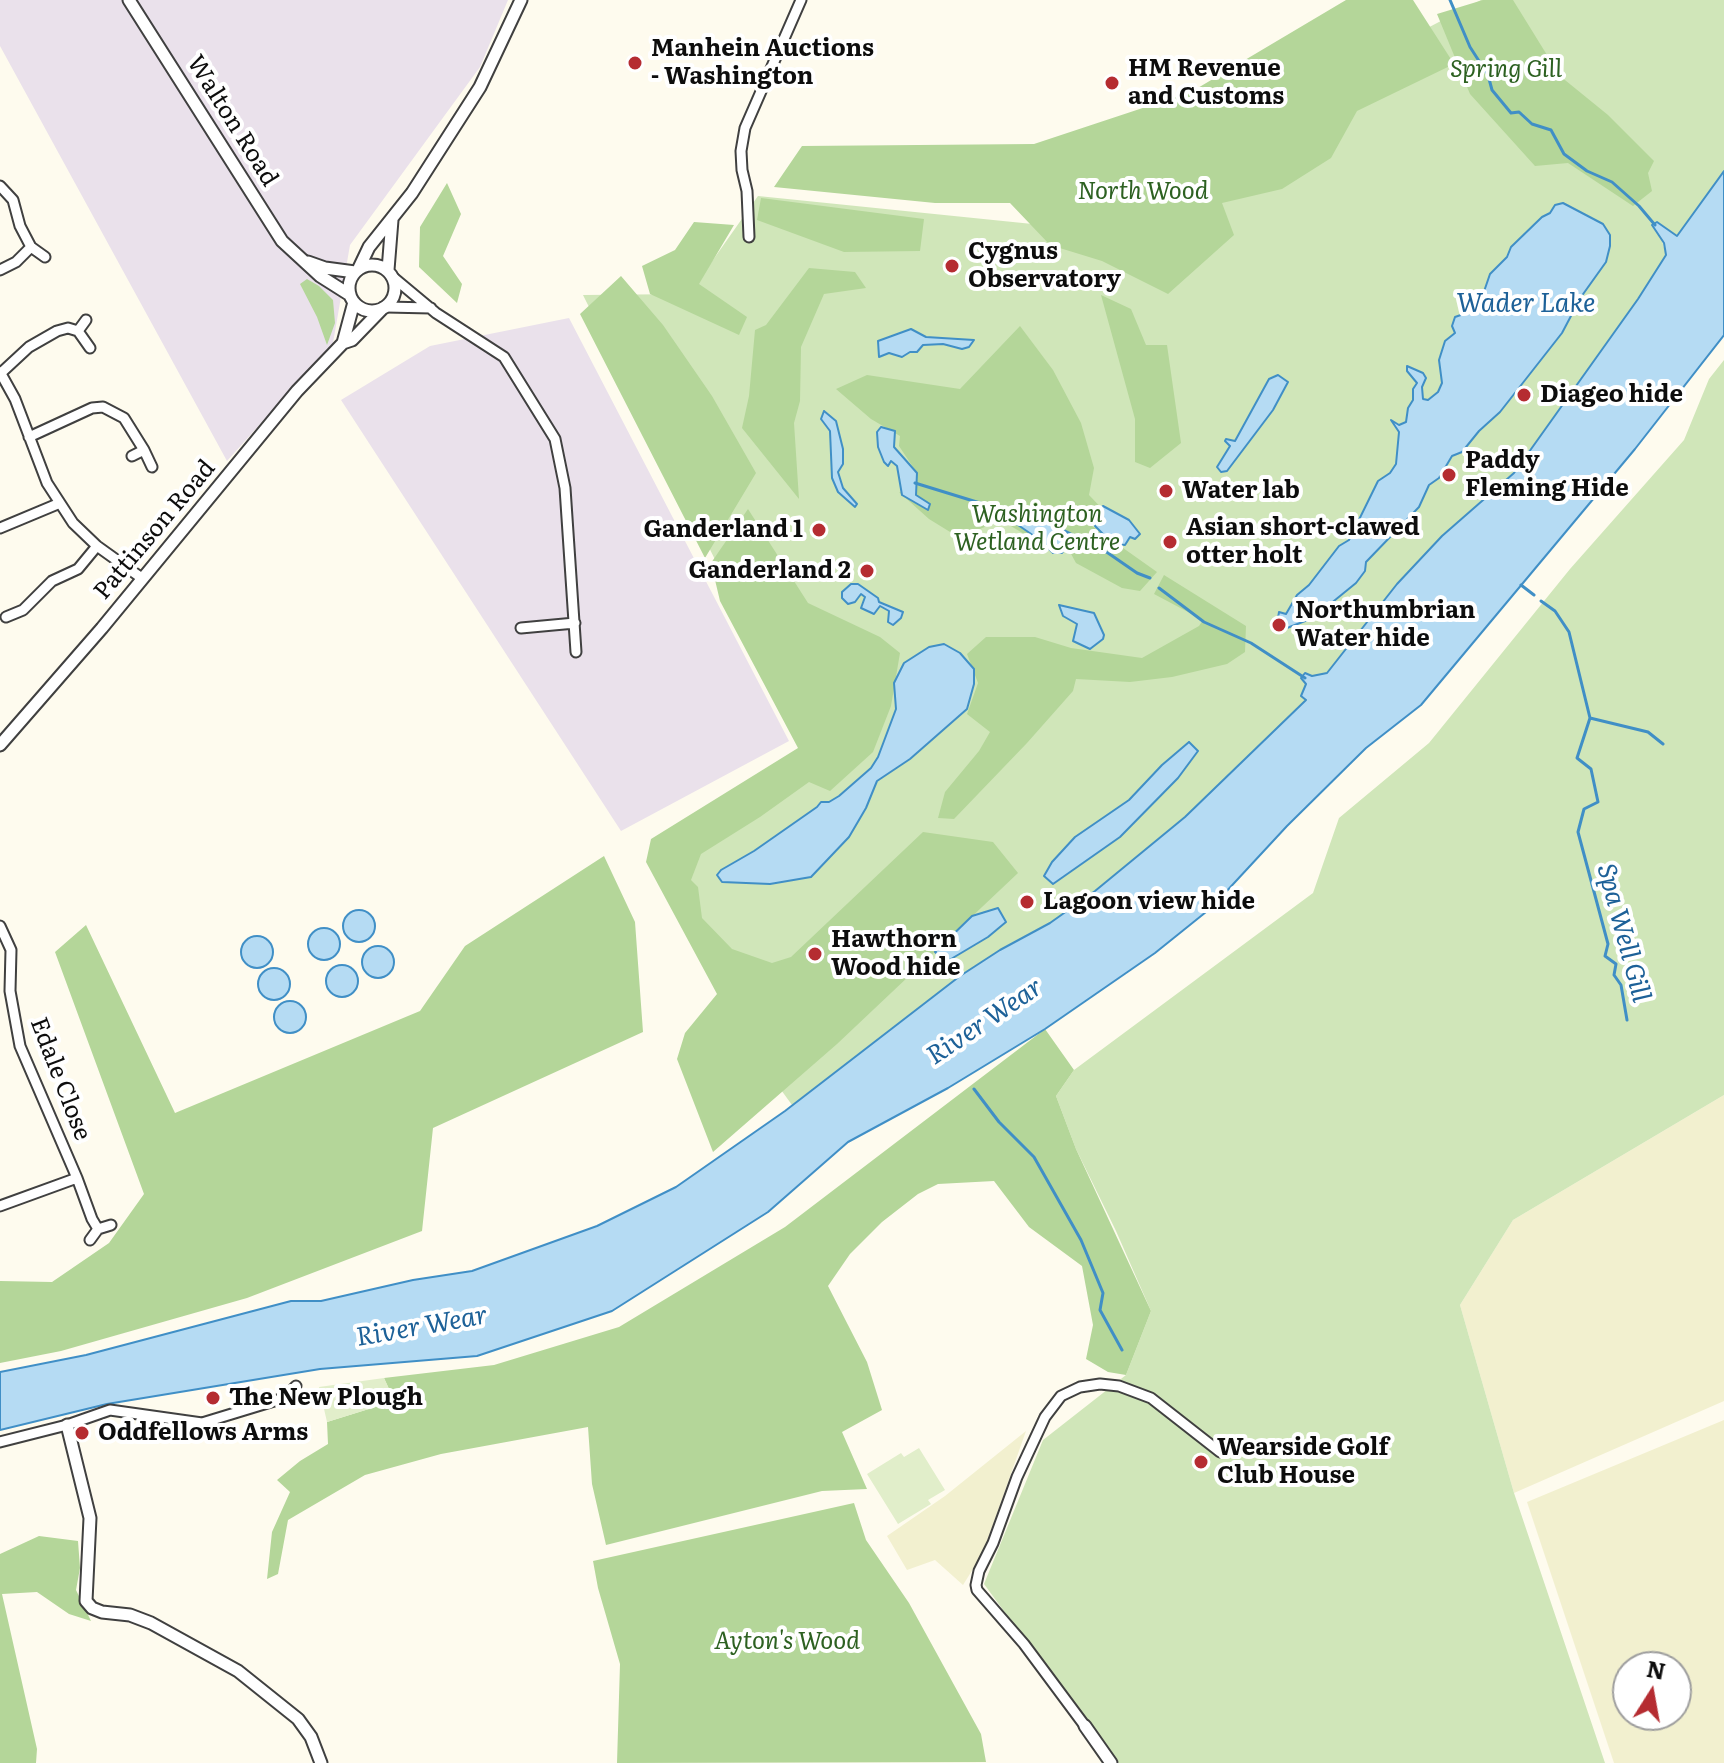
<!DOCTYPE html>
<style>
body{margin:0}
#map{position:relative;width:1724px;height:1763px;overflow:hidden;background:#fefbee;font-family:Literata,serif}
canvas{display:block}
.north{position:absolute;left:1612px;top:1651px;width:80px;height:80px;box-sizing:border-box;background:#fff;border:2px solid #9e9e9e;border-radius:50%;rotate:11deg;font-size:22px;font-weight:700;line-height:32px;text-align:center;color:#0d0d0d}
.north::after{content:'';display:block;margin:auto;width:28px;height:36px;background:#b52c31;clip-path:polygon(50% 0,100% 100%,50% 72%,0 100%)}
</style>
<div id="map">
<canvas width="1724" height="1763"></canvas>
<div class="north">N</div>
</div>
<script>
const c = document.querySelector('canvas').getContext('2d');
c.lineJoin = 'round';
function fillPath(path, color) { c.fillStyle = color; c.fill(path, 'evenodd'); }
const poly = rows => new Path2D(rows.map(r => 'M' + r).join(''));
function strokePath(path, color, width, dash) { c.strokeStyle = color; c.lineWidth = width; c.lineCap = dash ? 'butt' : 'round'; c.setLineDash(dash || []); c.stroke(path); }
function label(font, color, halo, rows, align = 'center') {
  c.font = font + ' Literata,serif'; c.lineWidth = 8; c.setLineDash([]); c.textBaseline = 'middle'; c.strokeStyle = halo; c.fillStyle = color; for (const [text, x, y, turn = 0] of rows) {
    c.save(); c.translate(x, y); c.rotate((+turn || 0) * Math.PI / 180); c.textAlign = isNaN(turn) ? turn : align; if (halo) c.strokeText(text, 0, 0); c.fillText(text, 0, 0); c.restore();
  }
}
const industrial = poly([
 [0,0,508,0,480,67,350,245,333,343,227,461,0,46],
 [569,318,789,741,621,831,341,400,430,346]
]);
const farmland = poly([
 [1724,1095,1724,1401,1514,1493,1460,1305,1513,1220],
 [1724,1420,1724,1763,1614,1763,1527,1502],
 [1628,1667,1676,1667,1676,1715,1628,1715],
 [1026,1431,983,1553,963,1585,935,1560,907,1570,887,1536,945,1496]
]);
const green = poly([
 [1481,0,1724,0,1724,171,1677,236,1657,222,1666,255,1638,299,1514,473,1442,536,1397,584,1327,673,1312,676,1305,673,1301,678,1306,684,1301,696,1307,700,1185,817,1095,891,1050,923,960,976,792,1105,755,1054,651,868,812,754,583,295,689,294,758,196,1101,231,1416,34],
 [1724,360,1724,1095,1513,1220,1460,1305,1514,1493,1605,1763,1119,1763,1072,1704,984,1584,1043,1440,1126,1375,1151,1311,1116,1231,1076,1149,1056,1096,1074,1070,1313,893,1339,818,1429,743,1570,569,1684,440,1709,379]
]);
const forest = poly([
 [1346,0,1413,0,1454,64,1357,111,1331,158,1282,189,1222,203,1234,235,1168,294,1102,261,1050,245,1010,203,935,203,774,187,802,146,1034,144,1191,92],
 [1483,0,1513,0,1560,76,1608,115,1654,161,1648,173,1652,191,1633,206,1568,163,1535,166,1470,94,1437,14],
 [447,183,461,214,443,256,462,284,457,303,419,267,420,227],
 [761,198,924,219,920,251,844,252,757,220],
 [694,222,734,225,699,284,747,317,739,335,650,294,642,266,675,250],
 [809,268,855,272,866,288,824,294,801,347,800,401,794,423,799,499,742,428,749,396,755,330,766,325],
 [621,276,663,325,712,396,756,473,705,558,580,314],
 [307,279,319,286,333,300,335,323,327,345,317,317,300,284],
 [1101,295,1131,309,1146,345,1167,345,1181,443,1150,468,1135,462,1135,419],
 [1020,326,1053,370,1081,423,1094,468,1089,495,1109,516,1092,526,1157,572,1140,591,1122,588,1076,563,1064,541,1048,524,1024,517,1030,530,1029,537,1001,520,973,532,955,535,929,519,899,492,916,495,917,473,899,446,900,436,871,419,836,389,867,375,960,389],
 [748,509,808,603,880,637,900,653,891,706,873,752,830,791,809,782,760,817,701,854,691,880,698,887,702,918,732,949,772,963,791,957,923,832,993,842,1018,873,837,1044,713,1152,677,1059,685,1033,717,994,646,862,651,839,798,748,720,601,711,563],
 [1164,575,1246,626,1245,652,1227,664,1172,677,1130,682,1076,679,1073,691,1027,743,954,819,938,818,945,792,979,751,990,732,967,714,978,683,967,654,986,637,1035,637,1071,648,1142,658,1199,626,1203,620,1154,594],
 [604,856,635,922,643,1032,433,1128,422,1231,247,1298,61,1351,0,1363,0,1281,52,1282,109,1243,144,1194,55,952,86,925,175,1113,420,1011,465,946],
 [1045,1029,1074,1070,1056,1096,1076,1149,1151,1311,1126,1375,1108,1372,1086,1359,1093,1325,1082,1266,1029,1227,994,1181,938,1184,918,1194,882,1222,850,1254,828,1286,867,1362,882,1410,842,1432,867,1489,822,1491,606,1545,592,1484,588,1427,441,1454,365,1475,288,1520,278,1574,267,1579,272,1532,290,1492,277,1480,300,1461,328,1444,327,1422,394,1401,384,1378,494,1365,619,1327,785,1227],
 [854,1503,866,1540,909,1603,981,1734,986,1762,617,1763,620,1664,598,1588,593,1561],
 [39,1536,78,1541,80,1568,76,1590,91,1621,69,1614,37,1592,2,1594,37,1749,36,1763,0,1763,0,1554]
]);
const pitch = poly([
 [384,1378,395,1401,327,1422,319,1387],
 [919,1448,945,1490,928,1500,931,1504,898,1524,867,1474,901,1453,904,1457]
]);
const water = poly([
 [1724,171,1724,335,1635,449,1421,705,1366,748,1287,826,1211,908,1155,953,1045,1029,948,1088,848,1142,768,1212,612,1311,477,1356,320,1369,107,1404,0,1430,0,1372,86,1355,291,1301,321,1301,413,1280,472,1271,597,1226,676,1187,785,1111,960,976,1000,950,1050,923,1095,891,1185,817,1306,700,1301,696,1306,684,1301,678,1305,673,1312,676,1327,673,1397,584,1442,536,1514,473,1638,299,1666,255,1664,243,1652,225,1657,222,1677,236,1724,171],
 [1563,203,1603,224,1610,235,1610,246,1606,262,1581,297,1562,333,1500,412,1479,431,1462,452,1452,456,1439,478,1429,485,1419,507,1366,562,1365,571,1356,583,1313,618,1287,628,1278,618,1279,612,1286,614,1297,595,1309,585,1339,546,1349,540,1378,481,1390,473,1396,464,1399,432,1391,420,1399,425,1406,422,1408,408,1413,400,1413,389,1417,383,1407,371,1407,366,1423,373,1426,378,1422,387,1423,399,1428,400,1438,392,1442,383,1439,360,1445,341,1455,333,1452,326,1455,317,1478,309,1490,274,1507,257,1511,247,1542,217,1550,213,1555,205,1563,203],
 [911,329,926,337,974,340,969,347,962,349,943,344,923,345,917,352,910,352,902,357,889,353,879,357,878,341,911,329],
 [1278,375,1288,382,1273,410,1227,471,1221,472,1217,467,1230,446,1225,441,1226,439,1235,441,1269,379,1278,375],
 [824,411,836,421,843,449,843,464,838,472,843,488,857,504,855,507,838,492,832,478,830,431,821,419,824,411],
 [881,427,895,431,894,447,917,473,916,495,930,504,928,510,902,495,897,466,891,461,888,466,884,462,878,447,877,432,881,427],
 [1103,506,1129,520,1140,534,1135,539,1130,537,1125,545,1116,544,1106,537,1095,526,1094,517,1103,506],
 [1022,509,1037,521,1048,522,1059,528,1066,540,1070,541,1062,553,1053,553,1040,540,1015,523,1022,509],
 [851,584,858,584,878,598,879,602,903,612,901,618,893,625,888,622,889,611,880,606,874,614,861,608,865,597,861,594,855,602,848,604,842,598,842,592,851,584],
 [1059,605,1094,613,1104,635,1103,639,1090,649,1073,641,1077,624,1063,616,1059,605],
 [944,644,960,653,974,669,974,684,967,709,910,759,877,781,866,808,849,837,811,877,770,884,722,882,717,875,721,870,754,851,817,807,821,802,829,802,839,796,871,768,878,757,896,709,894,683,904,663,929,647,944,644],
 [1189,742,1198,751,1178,778,1120,837,1053,884,1044,876,1052,862,1075,837,1129,800,1162,765,1189,742],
 [998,908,1006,922,988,937,946,962,935,952,972,916,998,908],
 '343 926a16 16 0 1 1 32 0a16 16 0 1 1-32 0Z',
 '308 944a16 16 0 1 1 32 0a16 16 0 1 1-32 0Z',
 '241 952a16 16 0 1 1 32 0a16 16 0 1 1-32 0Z',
 '362 962a16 16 0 1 1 32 0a16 16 0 1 1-32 0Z',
 '326 981a16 16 0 1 1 32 0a16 16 0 1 1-32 0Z',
 '258 984a16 16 0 1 1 32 0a16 16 0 1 1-32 0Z',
 '274 1017a16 16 0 1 1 32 0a16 16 0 1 1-32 0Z'
]);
const stream = poly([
 [1450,0,1470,47,1488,75,1492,90,1511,113,1519,112,1532,124,1551,130,1564,154,1587,171,1612,182,1639,206,1655,225],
 [915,483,1019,515],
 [1059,528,1108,553,1137,573,1150,578],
 [1521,585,1534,595],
 [1159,588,1204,622,1251,643,1305,678],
 [1541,601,1555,611,1569,632,1590,718,1577,758,1591,769,1598,802,1584,809,1578,832,1608,944,1605,956,1616,964,1614,975,1621,985,1627,1020],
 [1590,718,1648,732,1663,744],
 [974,1089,999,1122,1034,1157,1081,1240,1103,1293,1100,1310,1122,1350]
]);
const minor = poly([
 [0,186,13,200,20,226,31,247,16,262,0,270],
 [749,237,747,191,742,170,741,151,745,128,801,0],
 [31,247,45,257],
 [394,278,436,313,504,357,555,439,565,488,576,652],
 [386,307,431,308],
 [86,320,78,331,90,348],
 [0,372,15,399,47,483,73,523,97,546,143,579],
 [1,373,29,347,57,331,68,328,78,331],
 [29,437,92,408,103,407,124,418,144,450],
 [132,456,144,450,152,467],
 [0,528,60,503],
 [6,617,23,610,52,581,78,569,97,546],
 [521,628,575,623],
 [0,926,11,950,10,991,20,1046,77,1178,92,1219,98,1229,111,1225],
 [0,1206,77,1178],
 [90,1240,98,1229],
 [0,1442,67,1425,110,1410,202,1423,284,1398,296,1386],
 [1085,1726,1024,1644,977,1590,976,1585,979,1571,993,1543,1017,1477,1045,1417,1061,1396,1080,1387,1100,1384,1119,1386,1151,1398,1220,1452]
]);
const tertiary = poly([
 [129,0,282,241,320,276,350,295],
 [308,262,325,268,355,272],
 '349 288a23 23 0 1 1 46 0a23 23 0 1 1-46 0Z',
 [359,268,369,247,412,193,480,87,521,0],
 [388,270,392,220],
 [343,343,354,302],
 [0,745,102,628,297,391,343,343,352,340,383,308],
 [67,1425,90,1518,86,1601,92,1608,102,1612,130,1615,151,1623,238,1671,298,1719,311,1737,321,1763],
 [1085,1726,1111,1763]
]);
const markers = [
 [635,63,8,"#b52c31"],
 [1112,83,8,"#b52c31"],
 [952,266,8,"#b52c31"],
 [1524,395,8,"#b52c31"],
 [1449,475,8,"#b52c31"],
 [1166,491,8,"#b52c31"],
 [819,530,8,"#b52c31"],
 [1170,542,8,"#b52c31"],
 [867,571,8,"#b52c31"],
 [1279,625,8,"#b52c31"],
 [1027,902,8,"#b52c31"],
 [815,954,8,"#b52c31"],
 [213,1398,8,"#b52c31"],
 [82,1433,8,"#b52c31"],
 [1201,1462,8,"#b52c31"]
];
const poiNames = [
 ["Manhein Auctions",651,49],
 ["- Washington",651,77],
 ["HM Revenue",1128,69],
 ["and Customs",1128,97],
 ["Cygnus",968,252],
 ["Observatory",968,280],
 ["Diageo hide",1540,395],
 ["Paddy",1465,461],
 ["Fleming Hide",1465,489],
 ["Water lab",1182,491],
 ["Asian short-clawed",1186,528],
 ["otter holt",1186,556],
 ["Ganderland 1",803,530,"right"],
 ["Ganderland 2",851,571,"right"],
 ["Northumbrian",1295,611],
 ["Water hide",1295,639],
 ["Lagoon view hide",1043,902],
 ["Hawthorn",831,940],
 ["Wood hide",831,968],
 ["The New Plough",229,1398],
 ["Oddfellows Arms",98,1433],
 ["Wearside Golf",1217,1448],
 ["Club House",1217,1476]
];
const parkNames = [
 ["Spring Gill",1506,70],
 ["North Wood",1143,192],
 ["Washington",1037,515],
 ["Wetland Centre",1037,543],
 ["Ayton's Wood",787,1642]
];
const streetNames = [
 ["Walton Road",232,121,58],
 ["Pattinson Road",155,530,-50],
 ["Edale Close",60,1079,69]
];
const waterNames = [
 ["Wader Lake",1526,304],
 ["Spa Well Gill",1623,933,75],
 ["River Wear",985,1022,-34],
 ["River Wear",422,1327,-10]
];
fillPath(industrial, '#eae1eb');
fillPath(farmland, '#f2f0cf');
fillPath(green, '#d0e6b9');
fillPath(forest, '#b4d699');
fillPath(pitch, '#e1eeca');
fillPath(water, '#b5dbf3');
strokePath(water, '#408fc6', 2);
strokePath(stream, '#408fc6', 3);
strokePath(minor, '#404040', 13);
strokePath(tertiary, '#404040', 15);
strokePath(minor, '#fff', 9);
strokePath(tertiary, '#fff', 11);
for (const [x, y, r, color] of markers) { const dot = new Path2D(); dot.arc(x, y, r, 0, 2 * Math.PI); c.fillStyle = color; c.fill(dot); strokePath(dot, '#fff', 3); }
label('bold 24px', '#0d0d0d', '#fff', poiNames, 'left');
label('italic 24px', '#2d6121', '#fff', parkNames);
label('24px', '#0d0d0d', '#fff', streetNames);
label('italic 26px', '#1d6198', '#fff', waterNames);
</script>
